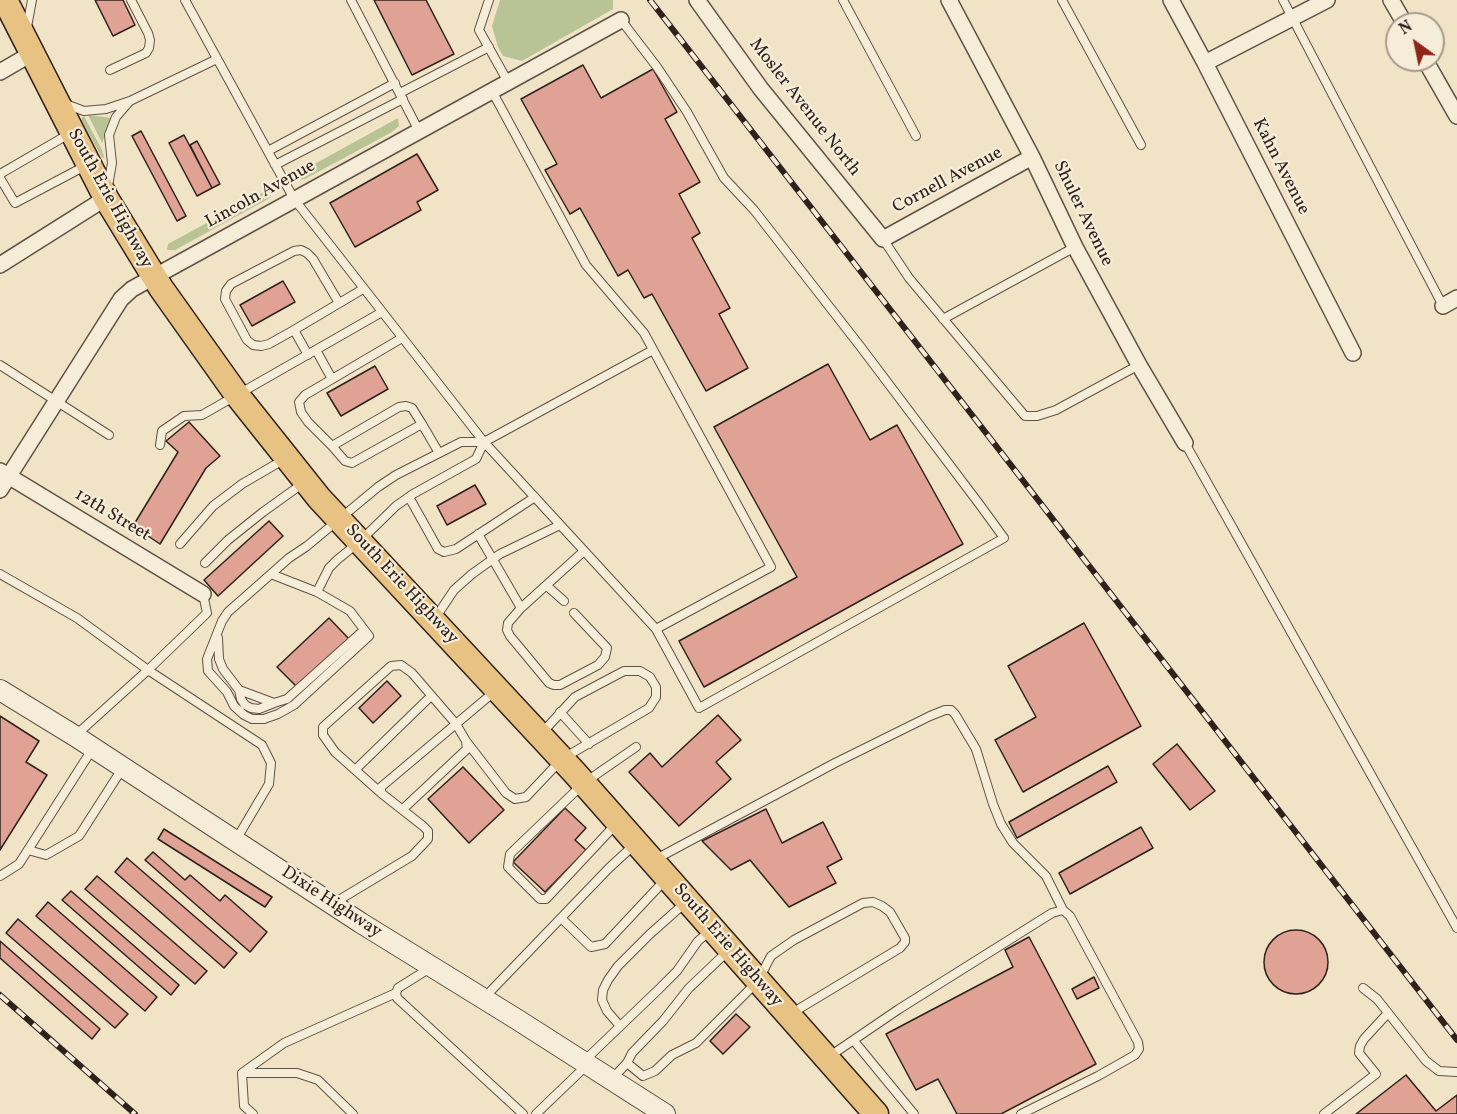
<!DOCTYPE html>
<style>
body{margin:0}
#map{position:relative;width:1457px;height:1114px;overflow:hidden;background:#f1e3c5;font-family:Vollkorn,serif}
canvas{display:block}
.north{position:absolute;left:1385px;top:12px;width:60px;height:60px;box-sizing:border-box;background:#f6edd9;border:2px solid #a69c8e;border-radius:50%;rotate:327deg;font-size:16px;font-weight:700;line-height:24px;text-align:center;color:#2f221d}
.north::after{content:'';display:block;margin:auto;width:21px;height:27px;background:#8f2418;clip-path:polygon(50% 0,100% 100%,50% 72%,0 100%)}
</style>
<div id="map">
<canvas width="1457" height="1114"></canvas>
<div class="north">N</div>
</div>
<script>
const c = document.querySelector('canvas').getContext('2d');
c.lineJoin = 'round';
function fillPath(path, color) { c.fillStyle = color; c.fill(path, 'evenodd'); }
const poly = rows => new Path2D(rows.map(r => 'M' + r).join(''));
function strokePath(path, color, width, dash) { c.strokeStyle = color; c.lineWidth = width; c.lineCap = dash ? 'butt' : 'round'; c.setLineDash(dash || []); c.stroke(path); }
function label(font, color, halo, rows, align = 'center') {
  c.font = font + ' Vollkorn,serif'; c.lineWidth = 4.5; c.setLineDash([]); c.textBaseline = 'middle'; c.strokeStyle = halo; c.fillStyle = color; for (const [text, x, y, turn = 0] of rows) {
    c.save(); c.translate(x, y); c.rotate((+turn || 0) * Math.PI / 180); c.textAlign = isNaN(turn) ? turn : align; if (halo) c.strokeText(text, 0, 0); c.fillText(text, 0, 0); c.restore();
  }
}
const green = poly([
 [500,0,613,0,613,9,522,61,503,56,498,47,492,26],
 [88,115,112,118,102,143],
 [84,116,102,150,104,157,102,158,81,119],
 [398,118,399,126,392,132,305,179,297,180,291,177],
 [271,188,272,194,268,199,175,250,167,250,168,244]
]);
const building = poly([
 [95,0,123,0,135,25,113,36,95,0],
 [374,0,426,0,454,54,412,75,374,0],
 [583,65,601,98,653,69,677,112,665,119,700,182,679,194,700,233,692,238,730,308,719,314,748,368,706,391,652,294,644,298,628,270,618,276,580,208,570,214,545,170,557,164,521,99,583,65],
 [141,131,186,216,177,221,132,136,141,131],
 [184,135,212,188,197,196,169,143,184,135],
 [197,141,220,184,212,188,190,145,197,141],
 [417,154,438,190,417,202,421,210,355,247,330,203,417,154],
 [283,281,295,302,252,326,240,305,283,281],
 [828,364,870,440,897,425,963,544,704,687,679,641,797,577,714,427,828,364],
 [375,366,388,389,341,416,327,393,375,366],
 [189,422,220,456,206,468,160,544,133,526,178,452,166,441,189,422],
 [475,485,486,504,447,525,437,506,475,485],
 [269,521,283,536,218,596,204,580,269,521],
 [329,618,349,639,298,688,277,667,329,618],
 [1084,623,1141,726,1023,792,995,740,1036,717,1008,666,1084,623],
 [387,681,401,696,373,723,359,708,387,681],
 [718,715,741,740,716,762,731,779,679,826,629,772,650,753,662,767,718,715],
 [0,716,39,741,26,762,47,775,0,850,0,716],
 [1177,744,1215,791,1190,810,1153,764,1177,744],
 [1108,766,1117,782,1017,838,1009,822,1108,766],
 [463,767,504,810,469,843,428,799,463,767],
 [565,808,586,828,575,840,586,850,545,892,513,862,565,808],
 [766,809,782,843,823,822,842,859,827,867,836,883,789,907,750,860,731,870,702,841,766,809],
 [1141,827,1153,848,1070,894,1059,873,1141,827],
 [164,829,272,897,265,907,158,839,164,829],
 [153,852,185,880,190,875,220,901,225,895,267,932,250,952,145,860,153,852],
 [127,858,237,953,224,968,115,872,127,858],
 [97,876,207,971,195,984,85,889,97,876],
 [71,891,179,985,171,995,62,900,71,891],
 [48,902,157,997,145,1011,36,916,48,902],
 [18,919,128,1014,115,1028,6,933,18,919],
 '1264 962a32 32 0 1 1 64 0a32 32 0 1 1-64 0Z',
 [1029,937,1096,1064,1001,1114,957,1114,938,1079,916,1090,886,1034,1013,967,1005,950,1029,937],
 [0,941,100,1029,92,1039,0,958,0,941],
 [1094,977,1099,988,1077,999,1072,989,1094,977],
 [736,1014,750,1027,723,1054,710,1041,736,1014],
 [1406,1075,1436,1111,1457,1095,1457,1114,1356,1114,1406,1075]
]);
const service = poly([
 [185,0,294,199,484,442,656,629,699,708,1004,538,980,505,860,346,754,210,724,178,687,112,657,67,621,20],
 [351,0,419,131],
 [489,0,479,30,508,82],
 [843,0,916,136],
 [1062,0,1141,145],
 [1283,0,1443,306],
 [27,27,32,0],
 [110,70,146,53,149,48,150,40,148,33,131,0],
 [492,91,586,265,644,333,771,567,656,629],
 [400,93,489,47],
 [63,103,84,111,106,109,130,101,217,59],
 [268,151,395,83],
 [275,165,403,99],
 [0,174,69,134],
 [0,178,15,203,87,165],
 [108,186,112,163,109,135,116,117,129,102],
 [883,239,909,278,1025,416,1037,416,1056,410,1139,365],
 [943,319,1075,247],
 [294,330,269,344,261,346,253,345,247,340,225,299,226,291,231,284,294,251,301,250,307,253,313,259,339,303],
 [316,350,332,379],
 [308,355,294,330,363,289],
 [0,365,109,435],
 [422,424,412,408,406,406,399,407,332,446,345,461,352,463,422,424,439,453],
 [1185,443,1457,928],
 [160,445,162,431,184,416,202,415,382,312],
 [332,446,308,422,301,412,299,402,305,395,402,338],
 [409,497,438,549,444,552,456,549,535,497],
 [478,534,521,608,508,623,507,630,510,636,549,683,554,685,560,685,598,665,605,657,607,648,574,613],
 [180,544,213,506,242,484,283,460],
 [205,563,228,540,263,512,302,484],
 [0,574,77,618,148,670,262,745,271,763,269,784,236,840],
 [271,574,317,592,350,611,369,636,294,705,278,714,264,719,252,719,244,715,234,706,227,692,208,671,207,659,222,621,228,612,271,574,289,558,307,546,378,487,396,475,461,442,484,442,653,350],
 [547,586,564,601],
 [317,592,329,568,337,560,359,542,396,506,413,494,476,459,484,442],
 [521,608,584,551],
 [436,617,454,590,472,574,500,554,560,525],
 [218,638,219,659,223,669,239,690,274,703,287,699,364,630],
 [239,690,241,699,245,705,251,708,259,709,274,703],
 [560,712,589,744],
 [76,735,148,670,207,613,203,594],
 [466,741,506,793,515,799,526,797,562,759,649,708,656,697,656,687,650,677,640,671,624,671,575,697,541,734],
 [355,770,431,696],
 [381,793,335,752,323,735,323,727,391,666,401,665,412,673,456,724,466,741,467,749,403,809],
 [617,823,546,899,540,899,508,867,510,854,584,783,636,747],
 [28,850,46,855,79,836,122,769],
 [656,859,835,763,930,716,945,710,951,710,955,714,976,749,993,804,1001,824,1013,843,1046,876,1063,910,1070,916,1138,1042,1139,1049,1135,1055,1098,1076,1021,1114],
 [0,876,19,864,93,748],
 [334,903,412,856,428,839,428,831,423,826,381,793,381,787,494,692],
 [561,918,591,947,605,944,664,881],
 [729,950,689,988,663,1021,632,1053,627,1063,643,1076,655,1071,672,1055,696,1043,758,981,771,956,794,940,863,903,873,902,882,906,890,912,905,938,905,942,900,948,792,1013],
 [430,968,398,988,396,993,397,998,523,1114],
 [1363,988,1377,999,1426,1061,1439,1071,1457,1072],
 [484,998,609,868,633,846],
 [620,1026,607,1011,602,1000,603,990,608,980,618,966,650,934,686,902],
 [854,1041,914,1114],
 [830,1056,899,1009,1052,913,1063,910],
 [584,1061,659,989,677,971,698,941,711,930],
 [243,1073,297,1073,318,1080,353,1114],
 [612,1079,627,1063],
 [253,1114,244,1106,242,1073,284,1043,396,993],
 [536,1114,587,1065],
 [1324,1114,1376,1074,1359,1053,1360,1046,1364,1039,1388,1013]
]);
const minor = poly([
 [697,0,761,89,883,239,1032,157],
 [949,0,1032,157,1075,247,1139,365,1185,443],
 [1171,0,1205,63,1353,353],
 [1391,0,1405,24],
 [1425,60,1457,116],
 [1205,63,1327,0],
 [0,72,31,54],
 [0,265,106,198],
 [1443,306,1457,298],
 [0,471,203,594],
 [0,490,121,299,132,289,621,20]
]);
const tertiary = poly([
 [0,690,75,736,361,923,518,1020,665,1114]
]);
const primary = poly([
 [5,0,106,198,161,288,237,395,319,498,574,772,876,1114]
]);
const rail = poly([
 [650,0,1457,1040],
 [0,995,135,1114]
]);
const streetNames = [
 ["Mosler Avenue North",804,108,52],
 ["Kahn Avenue",1280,167,63],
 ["Cornell Avenue",948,181,-28],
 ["Lincoln Avenue",261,195,-29],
 ["South Erie Highway",109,199,61],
 ["Shuler Avenue",1082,214,64],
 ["12th Street",112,516,31],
 ["South Erie Highway",401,585,47],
 ["Dixie Highway",331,903,33],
 ["South Erie Highway",727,946,49]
];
fillPath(green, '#b9c496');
fillPath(building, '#dfa295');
strokePath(building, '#2f221d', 1.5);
strokePath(service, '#605247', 10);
strokePath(minor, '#605247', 18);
strokePath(tertiary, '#605247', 22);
strokePath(primary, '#2f221d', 27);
strokePath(service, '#f6edd9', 8);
strokePath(minor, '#f6edd9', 15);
strokePath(tertiary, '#f6edd9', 20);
strokePath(primary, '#e8c282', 24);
strokePath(rail, '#2f221d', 6);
strokePath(rail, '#f6edd9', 4, [11]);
label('18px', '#2f221d', '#f6edd9', streetNames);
</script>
